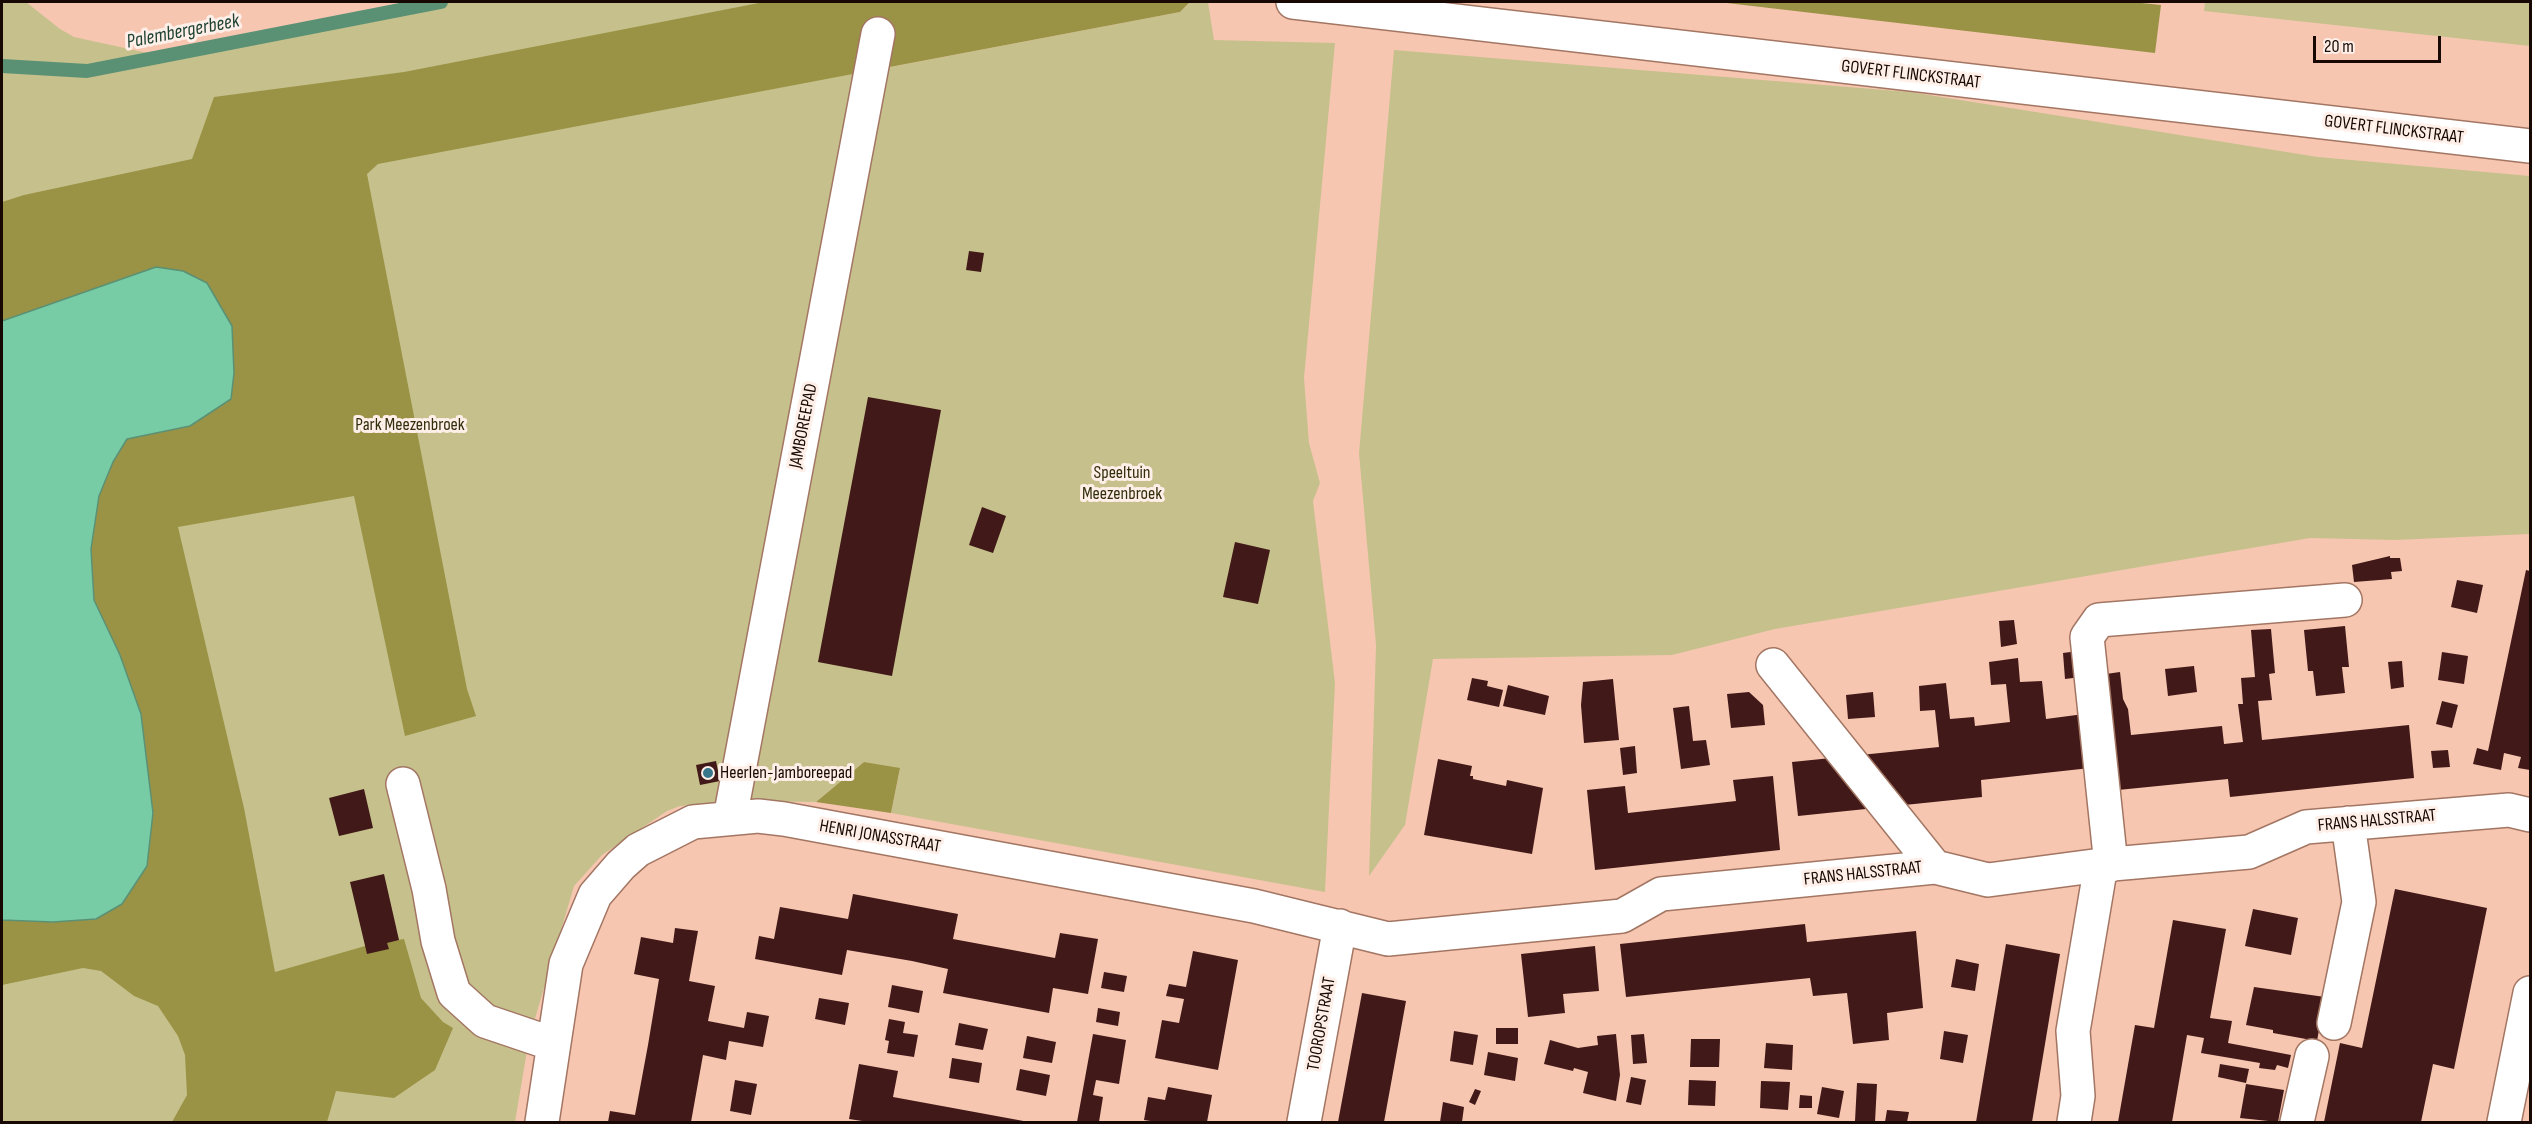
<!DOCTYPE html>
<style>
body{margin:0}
#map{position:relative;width:2532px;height:1124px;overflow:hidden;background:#f7c6b1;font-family:"Sofia Sans Condensed",sans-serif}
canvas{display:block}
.frame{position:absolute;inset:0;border:3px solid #180803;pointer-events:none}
.scale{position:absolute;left:2313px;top:36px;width:128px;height:27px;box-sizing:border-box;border:3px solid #180803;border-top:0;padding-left:8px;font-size:18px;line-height:21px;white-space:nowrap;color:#180803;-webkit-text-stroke:4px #ffefe9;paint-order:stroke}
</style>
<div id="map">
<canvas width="2532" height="1124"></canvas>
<div class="frame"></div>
<div class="scale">20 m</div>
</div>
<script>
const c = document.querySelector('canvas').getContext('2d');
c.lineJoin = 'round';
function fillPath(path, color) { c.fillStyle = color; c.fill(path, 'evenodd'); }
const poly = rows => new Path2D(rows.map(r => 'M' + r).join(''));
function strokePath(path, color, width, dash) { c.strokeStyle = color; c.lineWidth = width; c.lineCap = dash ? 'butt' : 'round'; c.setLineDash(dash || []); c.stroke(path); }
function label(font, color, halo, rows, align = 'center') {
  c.font = font + ' "Sofia Sans Condensed",sans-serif'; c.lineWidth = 6; c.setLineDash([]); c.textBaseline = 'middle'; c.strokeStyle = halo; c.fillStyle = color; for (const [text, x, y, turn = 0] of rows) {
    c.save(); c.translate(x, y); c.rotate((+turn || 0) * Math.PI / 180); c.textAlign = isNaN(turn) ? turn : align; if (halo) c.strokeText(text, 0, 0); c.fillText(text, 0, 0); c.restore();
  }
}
const green = poly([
 [2,2,26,2,60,29,74,37,148,53,386,14,446,2,890,2,880,69,1180,12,1189,4,1186,2,1208,2,1214,40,1335,43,1304,378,1309,443,1320,483,1313,501,1335,683,1325,892,891,813,900,769,864,762,816,802,735,801,680,806,667,811,602,855,574,886,529,1039,515,1122,2,1122],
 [2205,2,2530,2,2530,46,2204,11],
 [1394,50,1910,92,2318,157,2530,176,2530,534,2395,540,2310,538,1775,629,1672,655,1433,659,1405,825,1369,876,1376,645,1359,453]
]);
const forest = poly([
 [764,2,1186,2,1189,3,1180,12,378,164,367,174,467,689,476,716,405,736,354,496,178,527,244,808,275,972,372,944,404,939,421,998,443,1022,453,1028,435,1070,394,1098,336,1091,327,1122,172,1122,187,1095,185,1055,178,1036,158,1006,134,996,101,971,83,968,2,985,2,920,53,922,96,919,147,866,153,813,141,714,120,655,94,600,91,549,99,496,113,462,127,439,190,426,156,267,2,321,2,202,24,195,192,159,214,97,404,72],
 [1718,2,2132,2,2161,5,2155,53],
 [864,762,900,768,891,813,816,802]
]);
const water = poly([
 [156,267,183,271,207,283,232,326,234,373,231,399,190,426,127,439,113,462,99,496,91,549,94,600,120,655,141,714,153,813,147,866,122,904,96,919,53,922,2,920,2,321,156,267]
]);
const stream = poly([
 [2,66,87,71,441,2]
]);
const building = poly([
 [969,251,984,253,981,272,966,270],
 [868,397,941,410,892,676,818,662],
 [982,507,1006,516,993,553,969,545],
 [1235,542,1270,550,1258,604,1223,597],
 [2390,556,2390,558,2400,558,2402,571,2391,572,2392,579,2354,582,2352,565],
 [2526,570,2530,571,2530,770,2518,768,2521,757,2504,753,2501,770,2473,764,2477,748,2488,751],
 [2457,580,2483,585,2477,613,2451,607],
 [2014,620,2017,644,2001,647,1999,621],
 [2345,626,2349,667,2342,667,2345,693,2316,696,2313,671,2308,671,2304,630],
 [2271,629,2275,673,2269,674,2272,700,2258,701,2262,740,2409,725,2414,778,2230,797,2228,779,2118,790,2106,674,2120,672,2123,699,2128,709,2131,735,2222,726,2224,744,2243,742,2238,704,2243,704,2241,678,2255,677,2251,630],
 [2078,651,2081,677,2065,679,2063,653],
 [2442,652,2468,656,2464,684,2438,680],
 [2018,658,2020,682,2042,681,2046,719,2084,714,2090,768,1981,780,1982,797,1798,816,1792,762,1939,747,1935,710,1920,711,1919,686,1946,683,1950,719,1974,717,1975,726,2010,722,2006,684,1991,685,1989,662],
 [2402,661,2404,687,2391,689,2388,662],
 [2194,666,2197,692,2168,696,2165,669],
 [1472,678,1488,681,1487,686,1503,690,1499,707,1467,700],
 [1613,679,1619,740,1584,743,1581,705,1583,682],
 [1508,685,1549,696,1545,715,1503,706],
 [1749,692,1763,705,1765,725,1731,728,1727,694],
 [1873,692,1875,717,1848,719,1846,695],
 [2442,701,2458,705,2452,728,2436,724],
 [1689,706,1693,741,1706,740,1710,765,1681,769,1673,708],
 [1635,746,1637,773,1623,775,1620,748],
 [2448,750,2450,767,2433,768,2431,751],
 [1438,759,1472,766,1470,776,1473,776,1473,779,1506,786,1507,780,1543,788,1532,854,1424,835],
 [716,761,720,781,700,785,696,765],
 [1773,776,1780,850,1595,870,1587,790,1625,786,1628,813,1736,801,1733,780],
 [364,789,373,828,339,836,329,798],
 [384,874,399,940,387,943,389,949,367,954,350,882],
 [2395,889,2487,908,2454,1069,2433,1064,2421,1122,2324,1122,2340,1043,2362,1048],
 [853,894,958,914,953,939,1023,952,1055,958,1060,933,1098,939,1088,994,1053,988,1049,1013,943,993,948,969,912,961,847,950,842,975,755,959,759,936,774,939,780,907,848,919],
 [2253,909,2298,918,2291,955,2245,946],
 [2173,920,2226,929,2210,1018,2232,1021,2228,1043,2291,1055,2288,1068,2277,1065,2275,1070,2259,1068,2260,1063,2201,1053,2204,1038,2187,1035,2172,1122,2118,1122,2135,1025,2154,1028],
 [1805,924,1807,942,1916,931,1923,1008,1887,1013,1889,1040,1853,1044,1847,993,1813,996,1810,978,1626,997,1620,944],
 [675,928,698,931,689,981,715,986,708,1021,744,1028,747,1012,769,1016,763,1047,729,1041,726,1060,703,1055,691,1122,608,1122,610,1111,635,1115,648,1045,659,979,634,974,641,937,673,943],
 [2006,944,2060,954,2032,1122,1976,1122],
 [1595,946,1599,991,1563,994,1565,1013,1528,1017,1521,954],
 [1193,951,1238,960,1218,1070,1155,1058,1162,1020,1179,1023,1184,999,1166,996,1169,984,1186,987],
 [1956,959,1979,964,1975,991,1951,987],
 [1104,972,1127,976,1124,992,1101,988],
 [892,985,923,991,919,1013,888,1007],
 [2254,987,2325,997,2317,1041,2273,1033,2273,1030,2246,1025],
 [1362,993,1406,1001,1384,1122,1338,1122],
 [819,998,849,1003,845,1025,815,1019],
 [1098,1008,1120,1012,1118,1026,1096,1022],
 [889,1019,905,1022,903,1033,918,1035,914,1057,887,1053,889,1041,885,1040],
 [959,1023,988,1029,983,1050,955,1045],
 [1496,1028,1518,1028,1518,1044,1496,1044],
 [1454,1031,1478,1035,1473,1065,1450,1061],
 [1944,1031,1968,1035,1963,1063,1940,1059],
 [1093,1034,1126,1040,1119,1084,1096,1080,1093,1095,1103,1097,1099,1122,1077,1122],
 [1616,1034,1620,1075,1616,1101,1583,1093,1588,1072,1574,1068,1573,1071,1544,1064,1550,1040,1578,1048,1598,1045,1597,1036],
 [1644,1034,1647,1063,1633,1064,1631,1035],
 [1027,1036,1056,1042,1052,1063,1023,1058],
 [1691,1039,1720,1039,1719,1067,1690,1067],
 [1766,1043,1793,1045,1792,1070,1764,1068],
 [1488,1052,1518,1058,1515,1081,1484,1075],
 [952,1058,982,1063,979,1083,949,1078],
 [859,1064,898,1071,893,1097,1029,1122,869,1122,849,1119],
 [2220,1064,2249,1069,2246,1083,2218,1077],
 [1020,1069,1050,1075,1046,1096,1016,1090],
 [1631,1077,1646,1080,1641,1105,1626,1102],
 [735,1080,757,1084,751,1115,730,1111],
 [1689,1080,1716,1081,1715,1106,1688,1105],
 [1761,1081,1790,1082,1788,1110,1760,1108],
 [1857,1083,1877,1084,1875,1122,1855,1121],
 [2246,1084,2284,1090,2278,1122,2240,1118],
 [1168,1087,1212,1095,1207,1122,1157,1122,1144,1120,1148,1097,1165,1100],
 [1822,1087,1844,1091,1839,1118,1817,1114],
 [1475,1089,1481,1091,1475,1105,1469,1102],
 [1800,1095,1812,1096,1812,1108,1799,1108],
 [1443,1102,1464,1107,1462,1122,1440,1122],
 [1887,1110,1909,1112,1907,1122,1885,1122]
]);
const minor = poly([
 [1293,2,2530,146],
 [1773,665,1935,867],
 [403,784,429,889,438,941,454,993,485,1021,553,1044],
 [730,818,878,34],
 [2111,865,2087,637,2099,620,2345,600],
 [2334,1023,2359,902,2348,823],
 [542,1122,566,964,595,895,621,865,638,850,693,822,758,816,784,819,1254,906,1388,939,1622,916,1661,894,1935,867,1988,880,2101,865,2249,852,2306,827,2509,810,2530,815],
 [1304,1122,1340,926],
 [2074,1122,2078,1096,2073,1031,2101,865],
 [2297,1122,2312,1056],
 [2504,1122,2530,993]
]);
const markers = [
 [708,773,6,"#38768c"]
];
const streetNames = [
 ["GOVERT FLINCKSTRAAT",1911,75,7],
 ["GOVERT FLINCKSTRAAT",2394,130,7],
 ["JAMBOREEPAD",804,426,-79],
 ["FRANS HALSSTRAAT",2377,821,-5],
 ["HENRI JONASSTRAAT",880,837,10],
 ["FRANS HALSSTRAAT",1863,874,-6],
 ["TOOROPSTRAAT",1322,1024,-80]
];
const parkNames = [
 ["Park Meezenbroek",410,425],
 ["Speeltuin",1122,473],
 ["Meezenbroek",1122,494]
];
const poiNames = [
 ["Heerlen-Jamboreepad",720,773]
];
const waterNames = [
 ["Palembergerbeek",183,32,-11]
];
fillPath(green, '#c6c18c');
fillPath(forest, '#9a9346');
fillPath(water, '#77cca6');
strokePath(water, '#5a9175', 1.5);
strokePath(stream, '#5a9175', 14);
fillPath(building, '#411918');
strokePath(minor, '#a37663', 36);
strokePath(minor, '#fff', 33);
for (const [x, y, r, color] of markers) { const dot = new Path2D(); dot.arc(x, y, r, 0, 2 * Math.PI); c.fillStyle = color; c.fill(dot); strokePath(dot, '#ffefe9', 2); }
label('18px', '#180803', '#ffefe9', streetNames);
label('18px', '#312e0b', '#ffefe9', parkNames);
label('18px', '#180803', '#ffefe9', poiNames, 'left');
label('italic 20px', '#1d4232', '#ffefe9', waterNames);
</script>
